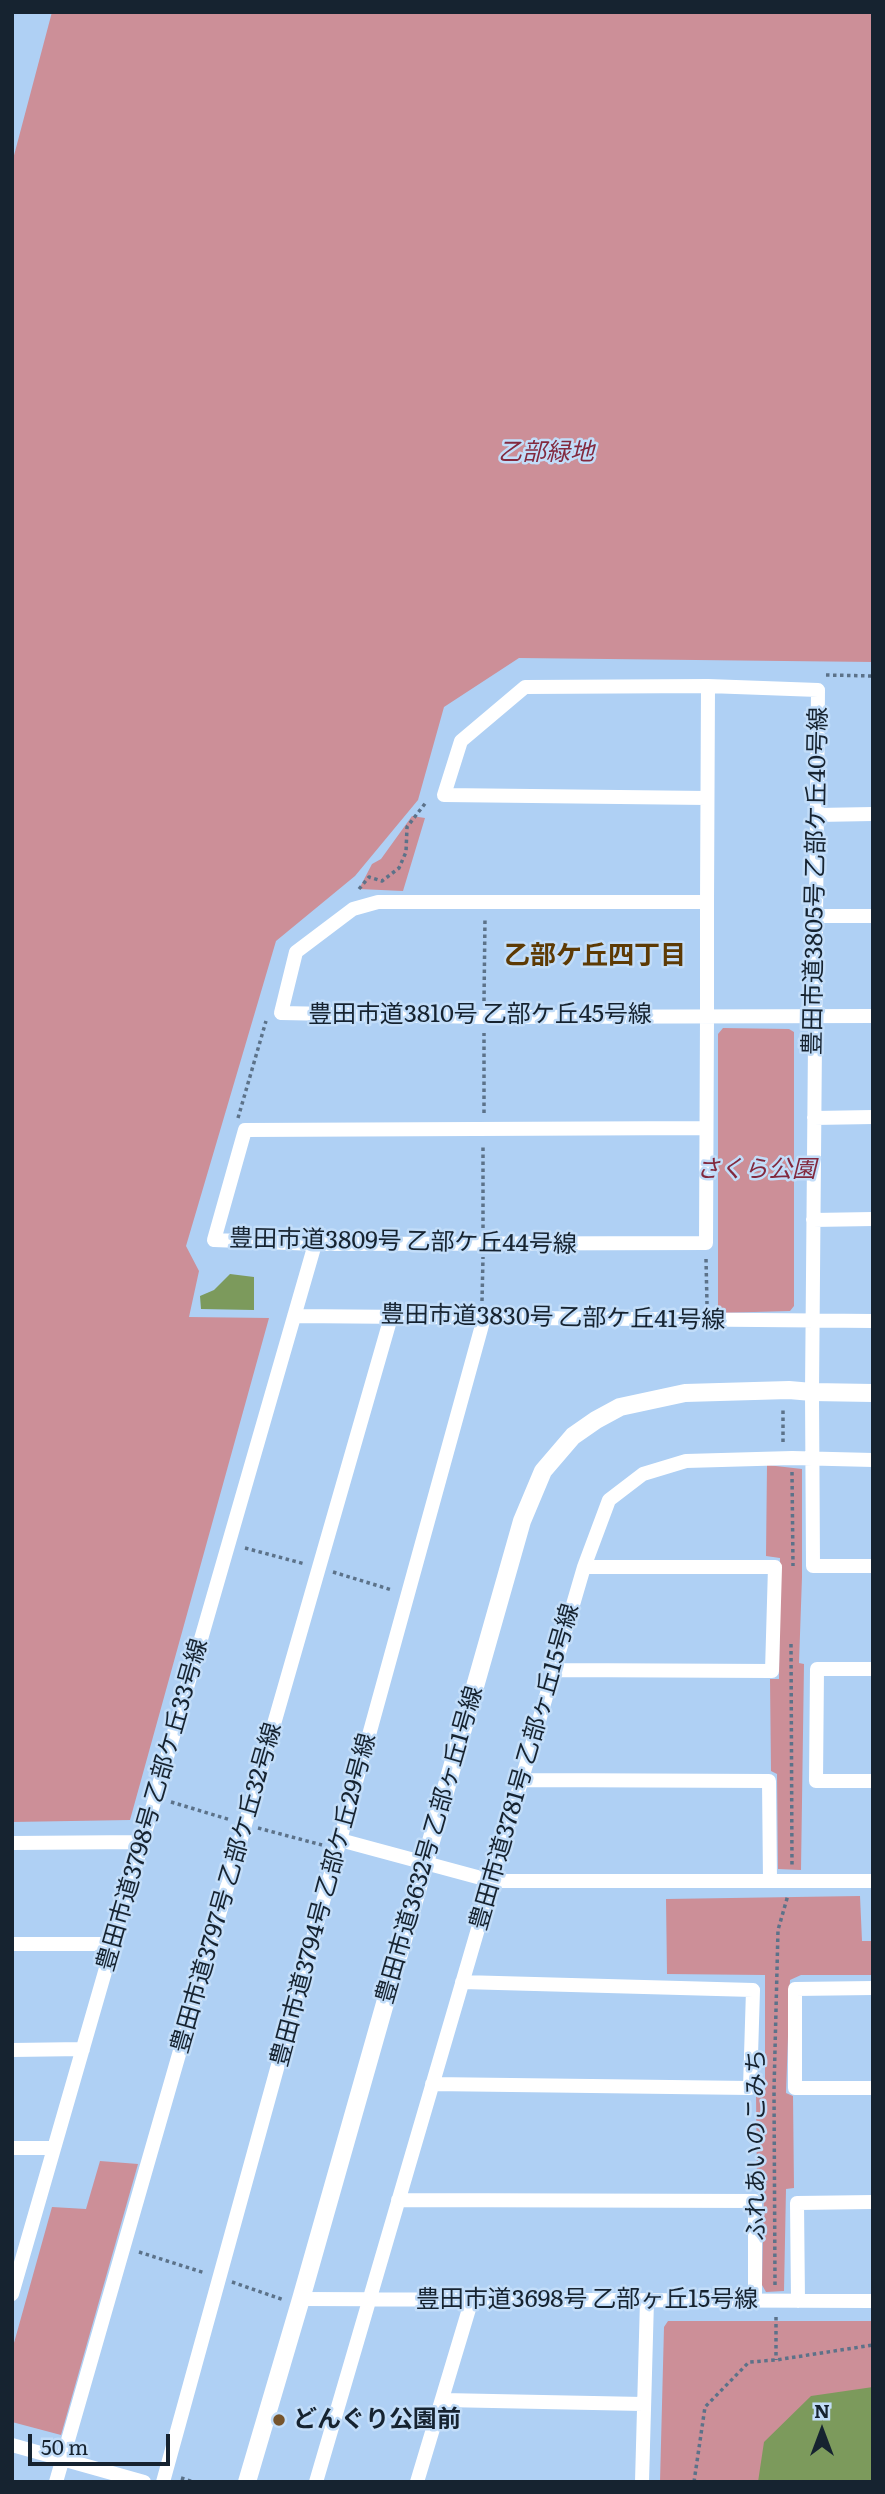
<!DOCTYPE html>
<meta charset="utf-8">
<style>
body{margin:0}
#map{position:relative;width:885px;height:2494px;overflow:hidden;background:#afd0f4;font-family:Literata,serif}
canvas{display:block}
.frame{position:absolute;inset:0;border:14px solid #162330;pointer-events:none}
.north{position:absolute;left:787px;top:2396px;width:70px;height:70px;-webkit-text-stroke:5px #c2ddf9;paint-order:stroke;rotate:0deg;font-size:19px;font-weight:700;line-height:28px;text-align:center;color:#162330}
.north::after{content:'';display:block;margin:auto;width:24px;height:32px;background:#162330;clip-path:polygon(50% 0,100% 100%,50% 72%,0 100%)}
.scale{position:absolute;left:28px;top:2434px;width:142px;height:32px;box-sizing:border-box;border:4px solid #162330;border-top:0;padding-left:9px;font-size:21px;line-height:24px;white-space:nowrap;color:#162330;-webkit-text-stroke:5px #c2ddf9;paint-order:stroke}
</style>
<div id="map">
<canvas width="885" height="2494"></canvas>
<div class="frame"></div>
<div class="north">N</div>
<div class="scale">50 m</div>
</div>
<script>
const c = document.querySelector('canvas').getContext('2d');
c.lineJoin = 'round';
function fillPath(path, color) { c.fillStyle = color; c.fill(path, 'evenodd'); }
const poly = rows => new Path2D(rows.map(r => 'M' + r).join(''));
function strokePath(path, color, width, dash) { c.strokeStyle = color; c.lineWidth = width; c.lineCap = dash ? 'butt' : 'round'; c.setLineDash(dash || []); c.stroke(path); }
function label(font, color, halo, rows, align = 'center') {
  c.font = font + ' Literata,"Noto Sans JP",serif'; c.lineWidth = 5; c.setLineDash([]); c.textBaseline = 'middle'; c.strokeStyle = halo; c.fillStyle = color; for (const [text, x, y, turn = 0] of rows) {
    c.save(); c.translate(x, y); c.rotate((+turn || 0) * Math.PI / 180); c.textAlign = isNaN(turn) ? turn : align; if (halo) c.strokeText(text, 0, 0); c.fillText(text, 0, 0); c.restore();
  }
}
const green = poly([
 [52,12,873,12,873,662,519,658,444,707,418,800,355,876,276,941,186,1246,199,1271,189,1317,269,1318,130,1820,12,1822,12,163],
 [412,816,425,818,403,891,359,889,372,864,381,859],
 [723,1028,789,1029,794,1032,794,1306,790,1311,718,1313,718,1034],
 [767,1465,802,1469,802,1577,799,1663,804,1664,801,1870,778,1869,777,1774,771,1771,770,1679,779,1679,780,1558,766,1556],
 [860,1896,862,1941,873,1941,873,1975,801,1975,790,1980,786,2093,793,2096,794,2188,786,2189,784,2291,766,2292,762,2285,764,2189,757,2184,756,2093,765,2096,765,1975,667,1974,666,1899],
 [100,2161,138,2164,61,2435,12,2422,12,2350,52,2207,86,2209],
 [668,2321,873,2321,873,2482,660,2482,664,2327]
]);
const water = poly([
 [230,1274,254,1277,254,1310,201,1309,200,1296,214,1290],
 [873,2387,873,2482,758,2482,764,2442,811,2396]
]);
const path = poly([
 [826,675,873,676],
 [359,889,369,877,382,881,399,868,406,852,407,827,427,801],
 [484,1001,485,918],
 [484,1113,484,1033],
 [238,1118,266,1021],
 [483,1228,483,1145],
 [706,1259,707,1304],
 [482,1301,483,1257],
 [783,1442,783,1408],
 [792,1472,793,1566],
 [245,1548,305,1564],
 [333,1572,392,1590],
 [791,1644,792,1867],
 [171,1802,231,1820],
 [258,1828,322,1845],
 [139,2252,205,2273],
 [232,2282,284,2300],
 [775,2285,774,2090,778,1930,788,1895],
 [776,2317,776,2360],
 [181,2478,194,2482],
 [694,2482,705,2407,749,2362,776,2360,873,2345]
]);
const minor = poly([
 [707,798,444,795,461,741,525,687,708,686,818,690,812,1392,813,1566,873,1566],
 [817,815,873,814],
 [707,902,378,902,353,909,296,952,281,1013,484,1017,873,1016],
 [816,916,873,916],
 [814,1118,873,1117],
 [706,1128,245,1130,214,1240,315,1244,706,1243,707,1017,707,902,708,686],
 [813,1220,873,1219],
 [294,1316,873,1321],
 [873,1669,817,1669,816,1781,873,1781],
 [554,1670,772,1671,775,1567,584,1567],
 [522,1780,769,1781,770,1881],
 [340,1840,492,1881,873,1881],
 [12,1843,142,1842],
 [12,1944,113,1944],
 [873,1988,795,1989,795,2088,873,2088],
 [12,2050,83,2049],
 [432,2084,750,2088,753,1990,462,1982],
 [12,2148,54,2148],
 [398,2200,755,2201,755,2301],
 [12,2294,315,1244],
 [301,2299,873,2301],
 [798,2301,797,2203,873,2202],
 [443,2400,643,2404],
 [12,2445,144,2482],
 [56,2482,391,1317],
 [163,2482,484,1318],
 [316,2482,584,1567,609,1500,643,1474,686,1461,792,1458,873,1460],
 [417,2482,472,2299],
 [642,2482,647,2300]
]);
const tertiary = poly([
 [247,2482,301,2299,522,1521,543,1471,573,1436,596,1420,620,1407,685,1393,789,1390,812,1392,873,1393]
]);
const markers = [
 [279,2420,7,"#76542c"]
];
const parkNames = [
 ["乙部緑地",546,453],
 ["さくら公園",756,1170]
];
const streetNames = [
 ["豊田市道3805号 乙部ケ丘40号線",816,881,-89],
 ["豊田市道3810号 乙部ケ丘45号線",480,1015],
 ["豊田市道3809号 乙部ケ丘44号線",403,1242,1],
 ["豊田市道3830号 乙部ケ丘41号線",553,1318,1],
 ["豊田市道3781号 乙部ヶ丘15号線",525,1767,-74],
 ["豊田市道3798号 乙部ケ丘33号線",153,1805,-74],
 ["豊田市道3632号 乙部ヶ丘1号線",430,1845,-74],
 ["豊田市道3797号 乙部ケ丘32号線",227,1888,-74],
 ["豊田市道3794号 乙部ケ丘29号線",324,1900,-75],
 ["ふれあいのこみち",757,2145,-90],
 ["豊田市道3698号 乙部ヶ丘15号線",587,2300]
];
const poiNames = [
 ["どんぐり公園前",293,2420]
];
const neighbourhoodNames = [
 ["乙部ケ丘四丁目",595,956]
];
fillPath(green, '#cc8f98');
fillPath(water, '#7c9a5c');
strokePath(path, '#5c7289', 3.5, [3.5, 3.5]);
strokePath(minor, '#fff', 14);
strokePath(tertiary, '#fff', 18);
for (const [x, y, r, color] of markers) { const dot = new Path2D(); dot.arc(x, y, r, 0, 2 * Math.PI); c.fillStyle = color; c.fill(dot); strokePath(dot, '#c2ddf9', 2.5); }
label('italic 24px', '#82293e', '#c2ddf9', parkNames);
label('24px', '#162330', '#c2ddf9', streetNames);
label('bold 24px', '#162330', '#c2ddf9', poiNames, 'left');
label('bold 26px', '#5d3a04', '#c2ddf9', neighbourhoodNames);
</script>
